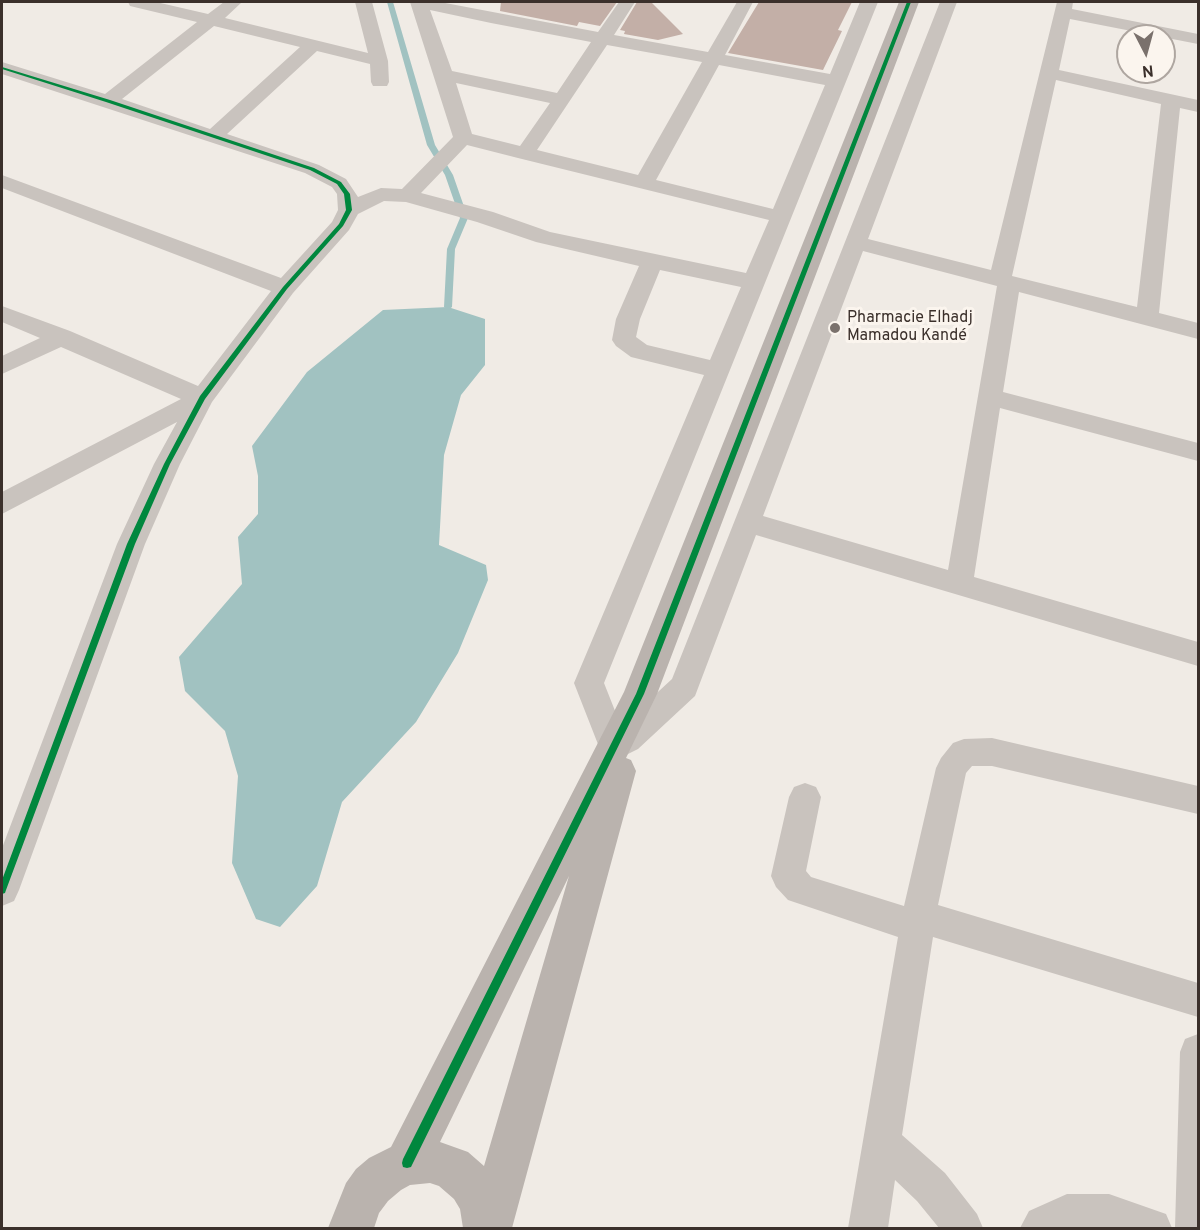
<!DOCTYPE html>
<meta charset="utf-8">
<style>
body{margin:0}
#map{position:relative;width:1200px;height:1230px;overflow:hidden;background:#f0ebe5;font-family:Overpass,sans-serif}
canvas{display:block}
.frame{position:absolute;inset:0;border:3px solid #3b302b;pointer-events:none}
.north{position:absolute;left:1116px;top:24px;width:60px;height:60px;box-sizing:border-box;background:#fbf5ee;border:2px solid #aea6a0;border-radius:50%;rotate:174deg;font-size:16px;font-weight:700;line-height:24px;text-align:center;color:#3b302b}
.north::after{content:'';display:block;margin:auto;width:21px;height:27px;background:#7a716c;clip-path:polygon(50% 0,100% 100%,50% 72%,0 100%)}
</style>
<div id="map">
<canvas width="1200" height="1230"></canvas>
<div class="frame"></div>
<div class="north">N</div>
</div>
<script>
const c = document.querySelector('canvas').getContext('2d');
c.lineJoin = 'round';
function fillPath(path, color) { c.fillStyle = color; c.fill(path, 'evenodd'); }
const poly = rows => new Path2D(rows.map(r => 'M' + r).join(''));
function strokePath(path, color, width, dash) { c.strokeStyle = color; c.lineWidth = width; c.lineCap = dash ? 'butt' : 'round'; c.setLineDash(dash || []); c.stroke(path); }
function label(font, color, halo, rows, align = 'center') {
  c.font = font + ' Overpass,sans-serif'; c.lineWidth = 6; c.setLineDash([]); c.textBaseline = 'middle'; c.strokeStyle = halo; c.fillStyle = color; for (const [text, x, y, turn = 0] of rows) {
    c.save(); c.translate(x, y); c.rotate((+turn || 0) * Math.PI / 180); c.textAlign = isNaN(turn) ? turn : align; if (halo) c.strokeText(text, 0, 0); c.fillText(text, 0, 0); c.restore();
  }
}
const water = poly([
 [448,307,485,319,485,365,461,395,444,455,439,545,486,565,488,580,458,653,416,722,342,802,317,886,280,927,256,919,232,863,238,776,225,731,185,691,179,657,242,584,238,537,258,514,258,476,252,446,307,372,383,310]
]);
const stream = poly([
 [387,2,393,2,435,145,453,175,468,218,455,249,452,307,448,310,444,307,447,249,460,218,445,175,427,145,387,2]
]);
const building = poly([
 [501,2,617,2,600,26,579,22,577,26,500,11],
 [637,2,651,2,683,34,658,40,624,34,625,31,620,30],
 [759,2,852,2,838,30,842,31,823,70,728,53]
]);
const street = poly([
 [128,2,156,2,208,14,224,2,242,2,225,18,368,53,355,2,372,2,388,61,389,82,387,86,373,86,371,82,370,64,317,51,227,134,319,165,346,179,358,197,381,188,402,189,453,137,410,2,440,2,598,32,619,2,635,2,614,35,708,52,737,2,753,2,725,55,830,74,860,2,878,2,604,683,621,726,672,679,940,2,957,2,868,239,991,270,1057,2,1073,2,1072,9,1198,34,1198,44,1070,19,1059,70,1198,100,1198,112,1180,108,1159,313,1198,323,1198,339,1019,292,1003,392,1198,443,1198,461,1000,408,974,577,1198,642,1198,666,756,535,695,696,638,749,614,761,603,757,574,683,704,375,631,357,616,346,612,340,616,319,639,266,536,242,477,222,406,202,384,201,358,214,349,230,293,293,212,402,180,464,145,544,19,890,14,901,2,906,2,848,117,544,154,464,177,422,2,514,2,492,181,399,61,347,2,374,2,356,40,338,2,322,2,306,70,331,198,386,271,291,2,188,2,175,281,278,332,222,338,210,337,194,332,187,305,173,2,74,2,62,105,94,197,22,130,6,128,2],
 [430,10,491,23,591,42,557,93,452,71,430,10],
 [214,26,300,47,210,129,122,99,214,26],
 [607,45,702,62,638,175,537,150,607,45],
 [719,65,825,85,773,209,656,180,719,65],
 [1056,80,1161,104,1137,307,1012,276,1056,80],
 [456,83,550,103,520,146,472,134,456,83],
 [467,145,518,158,769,220,746,273,550,232,493,212,421,193,467,145],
 [863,251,997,286,948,570,763,516,863,251],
 [660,270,741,287,710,360,647,345,636,337,640,319,660,270],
 [992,738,1198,786,1198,814,992,766,972,766,966,773,938,905,1198,983,1198,1017,933,937,902,1135,945,1173,977,1214,983,1228,939,1228,917,1201,895,1180,888,1228,848,1228,898,937,788,900,776,887,771,876,789,797,794,787,805,783,816,787,821,797,806,871,811,877,904,906,936,768,941,758,953,743,964,739,992,738],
 [1198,1034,1198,1228,1175,1228,1180,1052,1185,1039,1198,1034],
 [1067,1194,1109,1194,1166,1214,1172,1228,1020,1228,1029,1211,1067,1194]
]);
const secondary = poly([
 [899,2,919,2,657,694,626,758,631,760,636,771,512,1228,463,1228,460,1209,454,1199,439,1186,430,1183,410,1185,401,1190,388,1201,379,1213,374,1228,328,1228,346,1183,356,1169,369,1158,391,1147,624,692,899,2],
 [569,876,484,1166,468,1152,440,1142,569,876]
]);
const cycleway = poly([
 [907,2,911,2,644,694,411,1167,407,1168,403,1167,402,1163,403,1159,636,694,907,2],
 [2,67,110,100,314,168,341,182,350,194,352,210,343,226,287,289,205,399,170,464,135,544,6,890,5,893,2,894,2,880,127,544,164,464,200,396,283,287,339,224,346,210,344,194,337,184,310,170,106,102,2,69,2,67]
]);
const markers = [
 [835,328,6,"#7a716c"]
];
const poiNames = [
 ["Pharmacie Elhadj",847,319],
 ["Mamadou Kandé",847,337]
];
fillPath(water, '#a1c2c1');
fillPath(stream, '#a1c2c1');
fillPath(building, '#c3afa7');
fillPath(street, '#c9c3be');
fillPath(secondary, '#bab3ae');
fillPath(cycleway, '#00873e');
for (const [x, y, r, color] of markers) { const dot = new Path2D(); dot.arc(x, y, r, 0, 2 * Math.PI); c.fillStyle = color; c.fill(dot); strokePath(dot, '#fbf5ee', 2); }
label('16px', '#3b302b', '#fbf5ee', poiNames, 'left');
</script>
